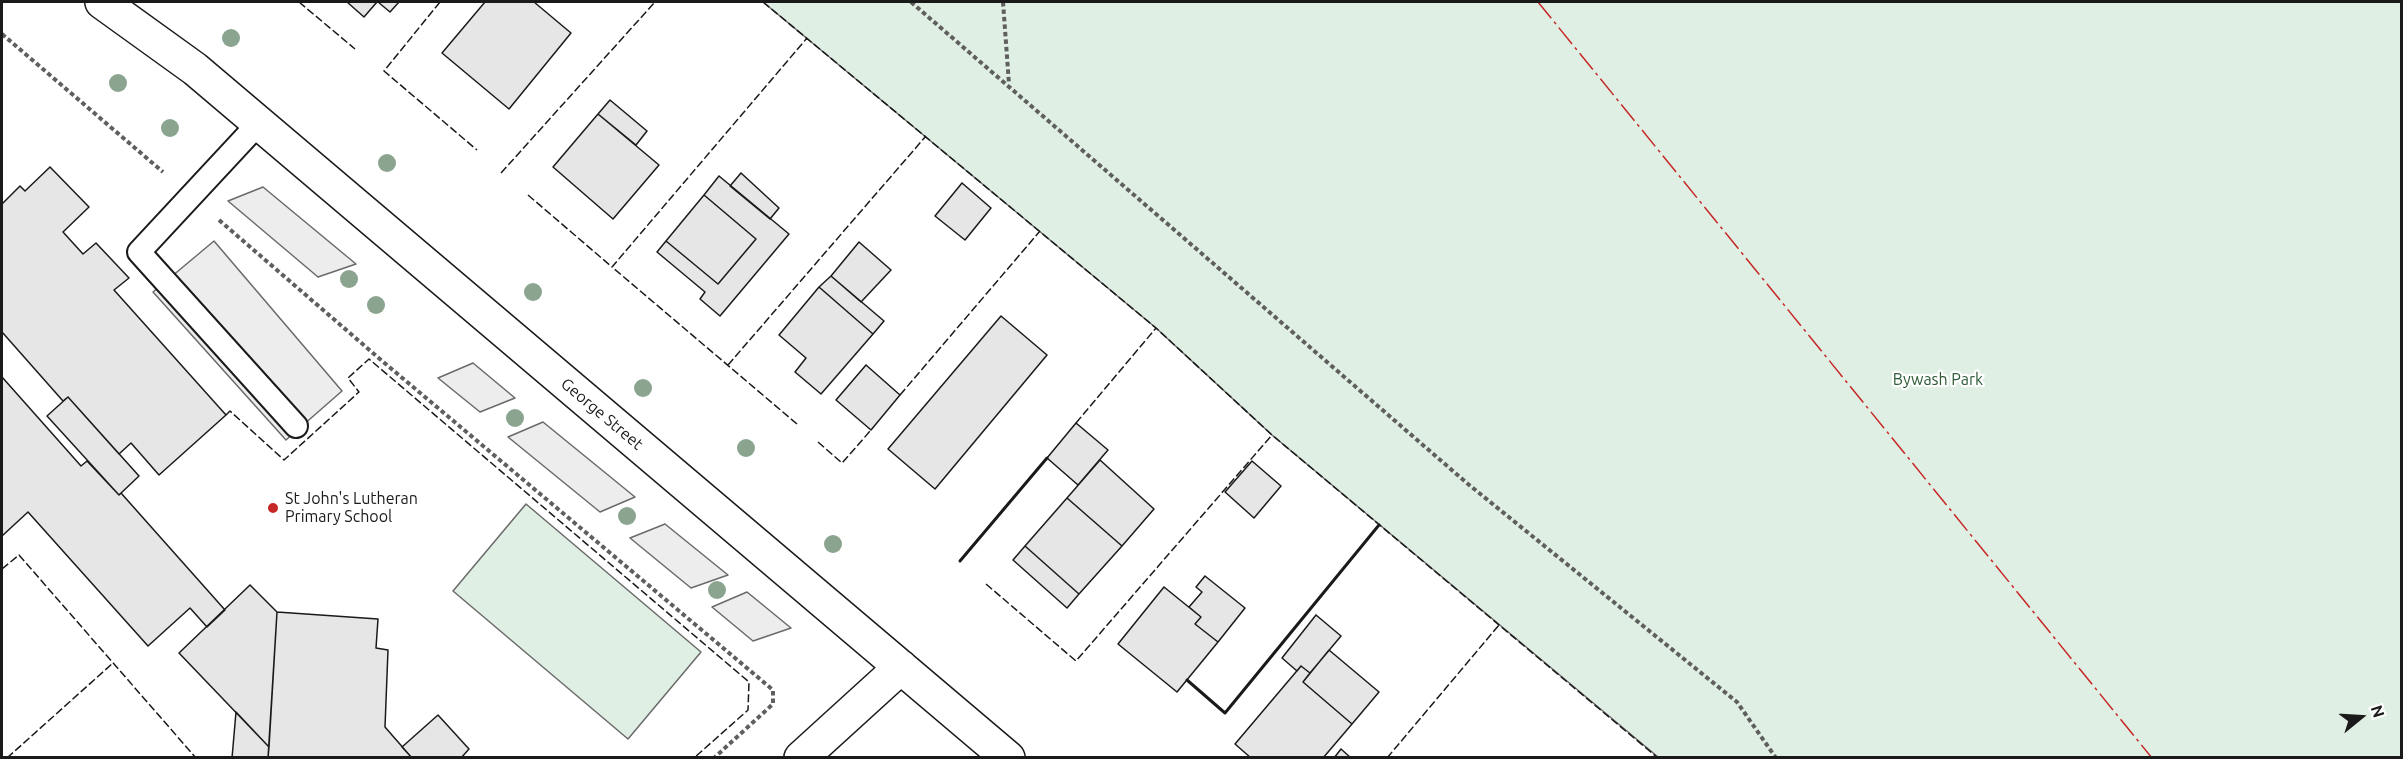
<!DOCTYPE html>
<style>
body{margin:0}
#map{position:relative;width:2403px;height:759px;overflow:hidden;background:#fff;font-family:Ubuntu,sans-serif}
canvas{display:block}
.frame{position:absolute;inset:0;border:3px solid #1a1a1a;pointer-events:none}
.north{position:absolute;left:2331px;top:687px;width:60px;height:60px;-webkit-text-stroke:4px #fff;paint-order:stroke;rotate:72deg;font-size:16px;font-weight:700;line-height:24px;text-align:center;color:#1a1a1a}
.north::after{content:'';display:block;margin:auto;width:21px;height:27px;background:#1a1a1a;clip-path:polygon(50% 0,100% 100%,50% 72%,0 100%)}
</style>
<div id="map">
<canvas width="2403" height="759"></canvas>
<div class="frame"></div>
<div class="north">N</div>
</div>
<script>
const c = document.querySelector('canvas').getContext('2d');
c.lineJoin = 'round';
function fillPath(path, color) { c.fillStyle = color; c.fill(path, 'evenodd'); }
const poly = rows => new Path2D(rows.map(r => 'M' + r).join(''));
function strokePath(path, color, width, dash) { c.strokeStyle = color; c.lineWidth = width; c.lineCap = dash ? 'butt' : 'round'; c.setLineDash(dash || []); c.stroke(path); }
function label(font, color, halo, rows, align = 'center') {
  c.font = font + ' Ubuntu,sans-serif'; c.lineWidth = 4.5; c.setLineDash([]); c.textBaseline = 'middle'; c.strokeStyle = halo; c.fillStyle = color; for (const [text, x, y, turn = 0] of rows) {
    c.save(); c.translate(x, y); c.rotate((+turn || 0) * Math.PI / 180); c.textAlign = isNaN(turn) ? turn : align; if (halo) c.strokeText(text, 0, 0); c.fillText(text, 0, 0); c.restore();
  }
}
const green = poly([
 [763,2,2401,2,2401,757,1658,757,1272,435,1156,328,763,2],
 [526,504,701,652,628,739,453,591,526,504]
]);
const parking = poly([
 [263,187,356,264,318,277,228,201,263,187],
 [214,241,342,391,286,440,153,292,214,241],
 [473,363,515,398,480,412,438,378,473,363],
 [543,422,635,497,600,512,508,437,543,422],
 [665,524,728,575,691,588,630,538,665,524],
 [747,592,791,628,753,641,712,607,747,592]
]);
const building = poly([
 [347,2,377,2,364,17,347,2],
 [378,2,399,2,390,12,378,2],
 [485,2,534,2,571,33,509,109,442,53,485,2],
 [610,100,647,131,636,145,598,114,610,100],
 [598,114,659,165,613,219,553,167,598,114],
 [50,167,89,207,63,232,83,254,96,243,129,278,114,290,226,415,159,475,131,443,119,454,68,397,63,401,2,332,2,204,20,186,25,191,50,167],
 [741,173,779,208,770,219,730,186,741,173],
 [719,176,789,234,720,316,700,299,705,292,657,252,666,241,718,284,756,239,704,195,719,176],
 [962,183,991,208,965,240,935,216,962,183],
 [704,195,756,239,718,284,666,241,704,195],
 [859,242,891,270,861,302,831,276,859,242],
 [831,276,884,321,873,334,819,287,831,276],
 [819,287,873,334,821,394,795,372,806,358,779,335,819,287],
 [1001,316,1047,355,935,489,888,449,1001,316],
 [866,365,900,395,871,430,836,400,866,365],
 [2,377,81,466,87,461,119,495,121,493,225,610,207,627,190,608,148,646,28,512,2,536,2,377],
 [68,397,139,476,119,495,47,416,68,397],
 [1076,423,1108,450,1078,485,1047,458,1076,423],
 [1100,460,1154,509,1122,546,1067,498,1100,460],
 [1252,461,1281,486,1254,518,1225,492,1252,461],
 [1067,498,1122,546,1079,594,1025,546,1067,498],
 [1025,546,1079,594,1067,608,1013,560,1025,546],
 [1205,576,1245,608,1218,642,1195,624,1201,617,1189,607,1202,592,1196,587,1205,576],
 [250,585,277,612,269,747,179,653,250,585],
 [1164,587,1201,617,1195,624,1218,642,1177,692,1118,644,1164,587],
 [277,612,378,619,376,648,388,650,385,727,412,758,268,758,277,612],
 [1316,615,1341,636,1310,673,1301,666,1297,671,1282,658,1316,615],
 [1329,650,1379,692,1352,724,1303,682,1329,650],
 [1301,666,1310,673,1303,682,1352,724,1323,758,1251,758,1235,744,1301,666],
 [236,712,269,747,268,758,232,758,236,712],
 [438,715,469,749,461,758,412,758,402,747,438,715],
 [1341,749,1351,758,1334,758,1341,749]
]);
const path = poly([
 [911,2,1468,484,1737,702,1776,758],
 [1003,2,1009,84],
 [2,34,163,172],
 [219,220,381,360,773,690,773,704,714,758]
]);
const lane = poly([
 [258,124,139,252,296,426]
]);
const street = poly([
 [102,2,195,69,1008,758],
 [801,758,901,667]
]);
const fence = poly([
 [299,2,355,49],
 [440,2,384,71,477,150],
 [763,2,1156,328,1272,435,1658,758],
 [501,173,655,2],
 [528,195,612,267],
 [728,365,926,136],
 [900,395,1040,231],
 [226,415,230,411,284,460,359,392,348,378,369,359,749,682,748,710,694,758],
 [1076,423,1156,328],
 [797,424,612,267,807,38],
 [818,442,842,463,871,430],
 [2,569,19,555,196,758],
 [986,584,1076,661,1272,435],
 [7,758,113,663],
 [1387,758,1499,625]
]);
const wall = poly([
 [960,561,1047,458],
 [1187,680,1225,713,1379,525]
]);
const power = poly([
 [1538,2,2152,758]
]);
const trees = [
 [231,38],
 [118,83],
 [170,128],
 [387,163],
 [349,279],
 [533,292],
 [376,305],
 [643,388],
 [515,418],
 [746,448],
 [627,516],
 [833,544],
 [717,590]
];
const markers = [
 [273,508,6,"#c62828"]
];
const parkNames = [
 ["Bywash Park",1938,380]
];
const streetNames = [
 ["George Street",602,414,40]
];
const poiNames = [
 ["St John's Lutheran",285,499],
 ["Primary School",285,517]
];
fillPath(green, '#e0efe3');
strokePath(green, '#6a6a6a', 1.5);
fillPath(parking, '#ededed');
strokePath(parking, '#6a6a6a', 1.5);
fillPath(building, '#e6e6e6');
strokePath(building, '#1a1a1a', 1.5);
strokePath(lane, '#1a1a1a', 26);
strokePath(street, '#1a1a1a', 36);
strokePath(path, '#5f5f5f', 4, [4.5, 3]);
strokePath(lane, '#fff', 22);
strokePath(street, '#fff', 33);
strokePath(fence, '#1a1a1a', 1.5, [8, 3]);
strokePath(wall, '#1a1a1a', 3);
strokePath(power, '#c62828', 1.5, [21, 4.5, 3, 4.5]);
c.fillStyle = '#8aa48f';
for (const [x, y] of trees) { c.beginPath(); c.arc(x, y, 9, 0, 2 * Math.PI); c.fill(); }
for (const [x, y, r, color] of markers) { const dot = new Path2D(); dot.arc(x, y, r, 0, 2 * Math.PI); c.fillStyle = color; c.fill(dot); strokePath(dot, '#fff', 2); }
label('16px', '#2b5a34', '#fff', parkNames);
label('16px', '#1a1a1a', '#fff', streetNames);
label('16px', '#1a1a1a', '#fff', poiNames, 'left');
</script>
